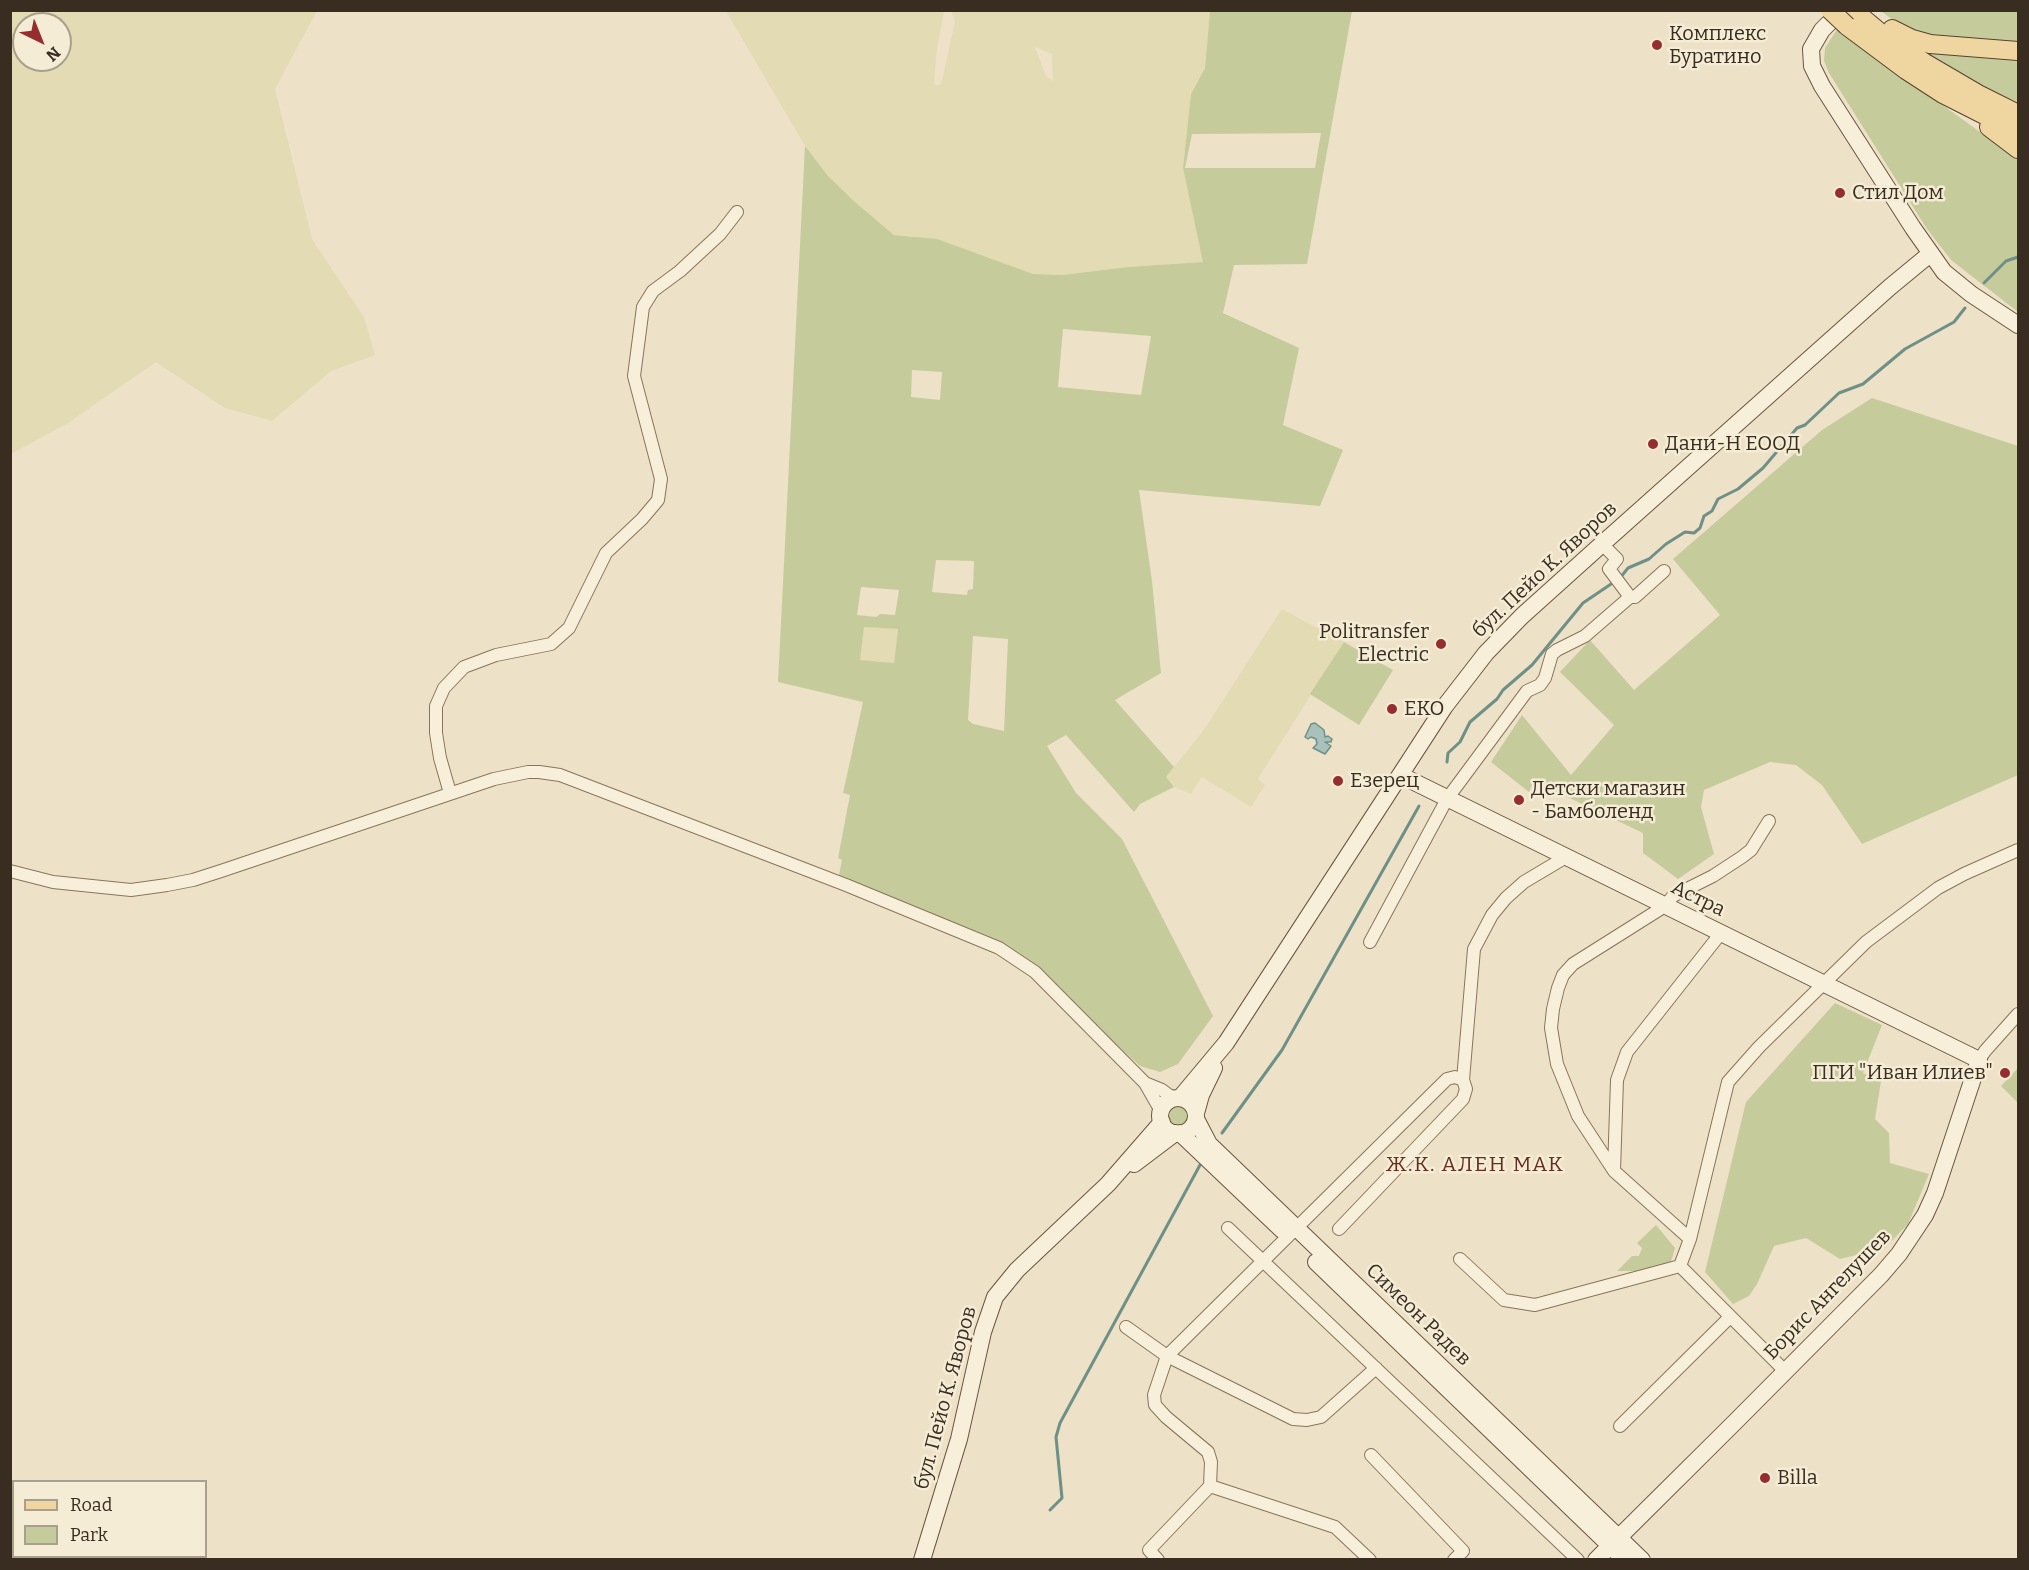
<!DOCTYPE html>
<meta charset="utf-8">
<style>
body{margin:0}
#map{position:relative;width:2029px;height:1570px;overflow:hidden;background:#ede2c7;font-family:Bitter,serif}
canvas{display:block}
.frame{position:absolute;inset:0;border:12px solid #392c20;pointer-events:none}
.legend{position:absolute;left:12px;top:1480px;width:195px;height:78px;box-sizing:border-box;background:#f5ecd6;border:2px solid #aa9f8d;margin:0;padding:8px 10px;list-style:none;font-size:18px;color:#392c20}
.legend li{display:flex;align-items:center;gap:12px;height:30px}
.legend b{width:30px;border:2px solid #aa9f8d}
.north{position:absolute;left:12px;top:12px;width:60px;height:60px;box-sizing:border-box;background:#f5ecd6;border:2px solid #aa9f8d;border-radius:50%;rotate:137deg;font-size:16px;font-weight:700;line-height:24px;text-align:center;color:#392c20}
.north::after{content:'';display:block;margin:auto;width:21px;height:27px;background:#962e2f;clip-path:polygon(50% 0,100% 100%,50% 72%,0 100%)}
</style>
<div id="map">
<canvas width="2029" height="1570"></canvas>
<div class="frame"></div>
<ul class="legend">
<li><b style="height:8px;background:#efd6a0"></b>Road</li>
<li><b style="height:16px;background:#c6cb9b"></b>Park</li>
</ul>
<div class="north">N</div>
</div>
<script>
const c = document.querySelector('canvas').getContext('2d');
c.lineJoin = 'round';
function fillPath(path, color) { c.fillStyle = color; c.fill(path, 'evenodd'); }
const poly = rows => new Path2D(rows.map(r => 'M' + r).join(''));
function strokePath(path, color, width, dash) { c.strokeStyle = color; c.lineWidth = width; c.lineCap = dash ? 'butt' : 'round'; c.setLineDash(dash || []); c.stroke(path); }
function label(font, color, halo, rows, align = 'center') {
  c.font = font + ' Bitter,serif'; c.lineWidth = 5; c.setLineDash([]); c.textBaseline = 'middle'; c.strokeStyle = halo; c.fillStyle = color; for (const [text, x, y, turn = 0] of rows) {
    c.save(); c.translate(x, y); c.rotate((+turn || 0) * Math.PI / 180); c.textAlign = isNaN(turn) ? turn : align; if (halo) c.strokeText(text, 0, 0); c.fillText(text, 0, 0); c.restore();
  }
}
const farmland = poly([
 [11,10,317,11,275,89,312,239,364,317,375,355,331,371,272,421,225,408,156,362,68,423,11,454],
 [24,24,60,24,60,60,24,60],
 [726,11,946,11,944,12,937,48,934,83,936,86,941,84,944,72,955,21,951,11,1210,11,1205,68,1191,94,1183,168,1204,262,1128,267,1062,275,1033,274,913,236,894,235,855,202,828,176,805,146],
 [1035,47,1052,54,1053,81,1046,76],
 [1282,609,1344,642,1258,779,1265,785,1251,807,1202,777,1191,794,1174,787,1166,777,1203,731],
 [864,627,898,629,894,663,859,660]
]);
const green = poly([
 [1210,11,1352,11,1307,264,1234,265,1223,313,1299,348,1283,425,1343,450,1320,506,1139,490,1152,581,1161,673,1115,700,1174,767,1166,777,1174,787,1140,804,1134,812,1066,735,1047,746,1076,793,1122,839,1213,1016,1178,1064,1160,1072,1140,1066,1095,1026,1036,967,1012,949,986,935,927,913,839,875,842,860,838,858,850,795,843,793,863,702,778,682,805,146,828,176,855,202,894,235,937,239,1033,274,1062,275,1128,267,1203,262,1183,168,1191,94,1205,68],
 [1321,133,1315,168,1185,168,1192,134],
 [1063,329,1151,336,1141,395,1058,387],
 [912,370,942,372,940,400,911,397],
 [936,560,974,561,973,589,968,590,967,595,932,592],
 [861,587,899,590,895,615,880,614,876,617,857,615],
 [864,627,898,629,894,663,860,660],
 [973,636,1008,639,1004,731,973,724,968,720],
 [1881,11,2018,11,2018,45,1966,41,1918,34,1893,20],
 [1838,28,1857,44,2018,159,2018,312,1951,260,1927,229,1829,73,1824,61,1825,48],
 [1927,48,2018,57,2018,102,1981,86,1923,53],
 [1872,398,2018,446,2018,775,1862,844,1822,785,1796,765,1770,762,1704,790,1701,807,1714,854,1678,879,1643,853,1643,833,1534,781,1529,792,1491,762,1522,715,1571,775,1614,725,1560,672,1590,640,1634,690,1720,615,1673,559,1822,430],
 [1344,642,1393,670,1359,725,1310,694],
 [1835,1003,1882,1025,1863,1073,1881,1081,1875,1119,1889,1133,1890,1163,1929,1174,1908,1224,1885,1248,1840,1259,1806,1238,1774,1246,1757,1284,1749,1296,1733,1304,1705,1272,1746,1102],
 [2018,1068,2018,1103,2001,1086],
 '1166 1116a13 13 0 1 1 26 0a13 13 0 1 1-26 0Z',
 [1656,1225,1675,1248,1670,1265,1646,1271,1617,1271,1632,1256,1639,1256,1642,1248,1637,1243]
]);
const water = poly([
 [1315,723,1324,730,1325,737,1328,736,1332,739,1331,742,1325,742,1331,746,1325,754,1313,748,1317,744,1316,739,1311,737,1308,739,1305,737,1311,724,1315,723]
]);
const stream = poly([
 [1984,283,2006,261,2018,257],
 [1620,578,1628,568,1649,559,1666,544,1685,532,1694,533,1700,528,1704,516,1712,511,1718,499,1738,489,1763,468,1797,428,1805,425,1839,393,1863,384,1905,349,1954,322,1965,308],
 [1447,762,1448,753,1460,742,1470,722,1497,699,1503,690,1532,665,1583,603,1614,582],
 [1222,1133,1282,1050,1419,806],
 [1050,1510,1062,1498,1056,1437,1060,1423,1200,1165]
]);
const street = poly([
 [1602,544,1617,559,1609,569,1630,597],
 [450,793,440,758,436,733,436,706,444,688,464,667,496,655,551,644,569,628,606,553,642,519,658,500,661,479,634,376,643,307,653,291,680,271,720,234,737,212],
 [10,871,53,882,131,890,167,885,193,880,221,871,494,779,528,772,539,772,560,775,846,885,999,948,1035,972,1145,1083,1161,1111],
 [1370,942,1447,799,1527,691,1540,685,1545,678,1552,654,1557,650,1585,636,1630,597,1635,597,1664,571],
 [1979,1060,1985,1051,2018,1014],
 [1463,1080,1474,949,1492,915,1506,898,1524,882,1566,857],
 [1145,1083,1162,1090,1174,1099],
 [1614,1171,1617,1080,1627,1052,1721,933],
 [1228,1228,1578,1560],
 [1690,1239,1614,1171,1578,1116,1557,1064,1551,1028,1553,1009,1558,988,1563,975,1573,964,1665,906,1673,896,1713,876,1742,857,1751,850,1769,821],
 [1460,1259,1504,1300,1535,1305,1680,1266],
 [1680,1266,1690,1239,1728,1082,1759,1047,1866,942,1938,888,1964,874,2018,850],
 [1680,1266,1785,1371],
 [1126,1327,1167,1356,1293,1419,1307,1420,1321,1417,1376,1368],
 [1620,1426,1730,1317],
 [1371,1455,1463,1551,1454,1560],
 [1210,1486,1335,1527,1370,1560],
 [10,1499,14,1499],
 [10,1526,14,1527],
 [1158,1560,1149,1550,1210,1486,1211,1462,1208,1452,1166,1417,1155,1405,1154,1395,1167,1356,1447,1079,1455,1077,1463,1080,1466,1089,1463,1099,1339,1229]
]);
const secondary = poly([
 [1842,10,1822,30,1811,49,1812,66,1822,86,1913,228,1944,272,1971,294,2018,325],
 [1400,775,1979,1060,1935,1193,1925,1215,1899,1254,1881,1275,1736,1421,1596,1560],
 [1180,1098,1226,1043,1445,706,1486,653,1522,616,1602,544,1890,287,1930,254],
 '1160 1116a18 18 0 1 1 36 0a18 18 0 1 1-36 0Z',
 [1196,1113,1201,1095,1214,1068],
 [1196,1119,1209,1144,1642,1560],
 [1180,1133,1282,1230],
 [1134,1164,1175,1133],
 [1316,1262,1625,1560],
 [922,1560,959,1439,983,1332,995,1297,1017,1270,1108,1184,1162,1122]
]);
const primary = poly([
 [1853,10,1883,35,1925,63,1978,94,2018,114],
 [1847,26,1906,70,1943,94,2018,132],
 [1892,29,1912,39,1930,44,2018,51],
 [1989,127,2018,149]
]);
const primaryBridge = poly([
 [1830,10,1847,26]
]);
const markers = [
 [1657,45,6,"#962e2f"],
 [1840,193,6,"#962e2f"],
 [1653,444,6,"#962e2f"],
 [1441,644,6,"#962e2f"],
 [1392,709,6,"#962e2f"],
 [1338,781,6,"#962e2f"],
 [1519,800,6,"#962e2f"],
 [2005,1073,6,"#962e2f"],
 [1765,1478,6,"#962e2f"]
];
const poiNames = [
 ["Комплекс",1669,34],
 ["Буратино",1669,57],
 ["Стил Дом",1852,193],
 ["Дани-Н ЕООД",1665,444],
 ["Politransfer",1429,632,"right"],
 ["Electric",1429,655,"right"],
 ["EKO",1404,709],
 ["Езерец",1350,781],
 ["Детски магазин",1531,789],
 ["- Бамболенд",1531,812],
 ["ПГИ \"Иван Илиев\"",1993,1073,"right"],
 ["Billa",1777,1478]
];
const streetNames = [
 ["бул. Пейо К. Яворов",1545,570,-43],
 ["Астра",1698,899,26],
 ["Борис Ангелушев",1828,1295,-46],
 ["Симеон Радев",1418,1315,44],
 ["бул. Пейо К. Яворов",946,1398,-75]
];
const neighbourhoodNames = [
 ["Ж.К. АЛЕН МАК",1475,1165]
];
fillPath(farmland, '#e3dbb4');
fillPath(green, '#c6cb9b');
fillPath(water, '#a8c1ba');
strokePath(water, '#6e9087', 1.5);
strokePath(stream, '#6e9087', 3);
strokePath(street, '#88745c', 14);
strokePath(secondary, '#6a5540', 18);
strokePath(primary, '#574230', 20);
strokePath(street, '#f8efda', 12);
strokePath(secondary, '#f8efda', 16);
strokePath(primary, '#efd6a0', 18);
strokePath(primaryBridge, '#574230', 20, []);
strokePath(primaryBridge, '#efd6a0', 18);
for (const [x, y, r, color] of markers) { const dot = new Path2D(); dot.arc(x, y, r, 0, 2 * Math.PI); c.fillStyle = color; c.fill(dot); strokePath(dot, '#f5ecd6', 2); }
label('20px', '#392c20', '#f5ecd6', poiNames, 'left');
label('20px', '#392c20', '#f5ecd6', streetNames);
c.letterSpacing = '1.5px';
label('21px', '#652e20', '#f5ecd6', neighbourhoodNames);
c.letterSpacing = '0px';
</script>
